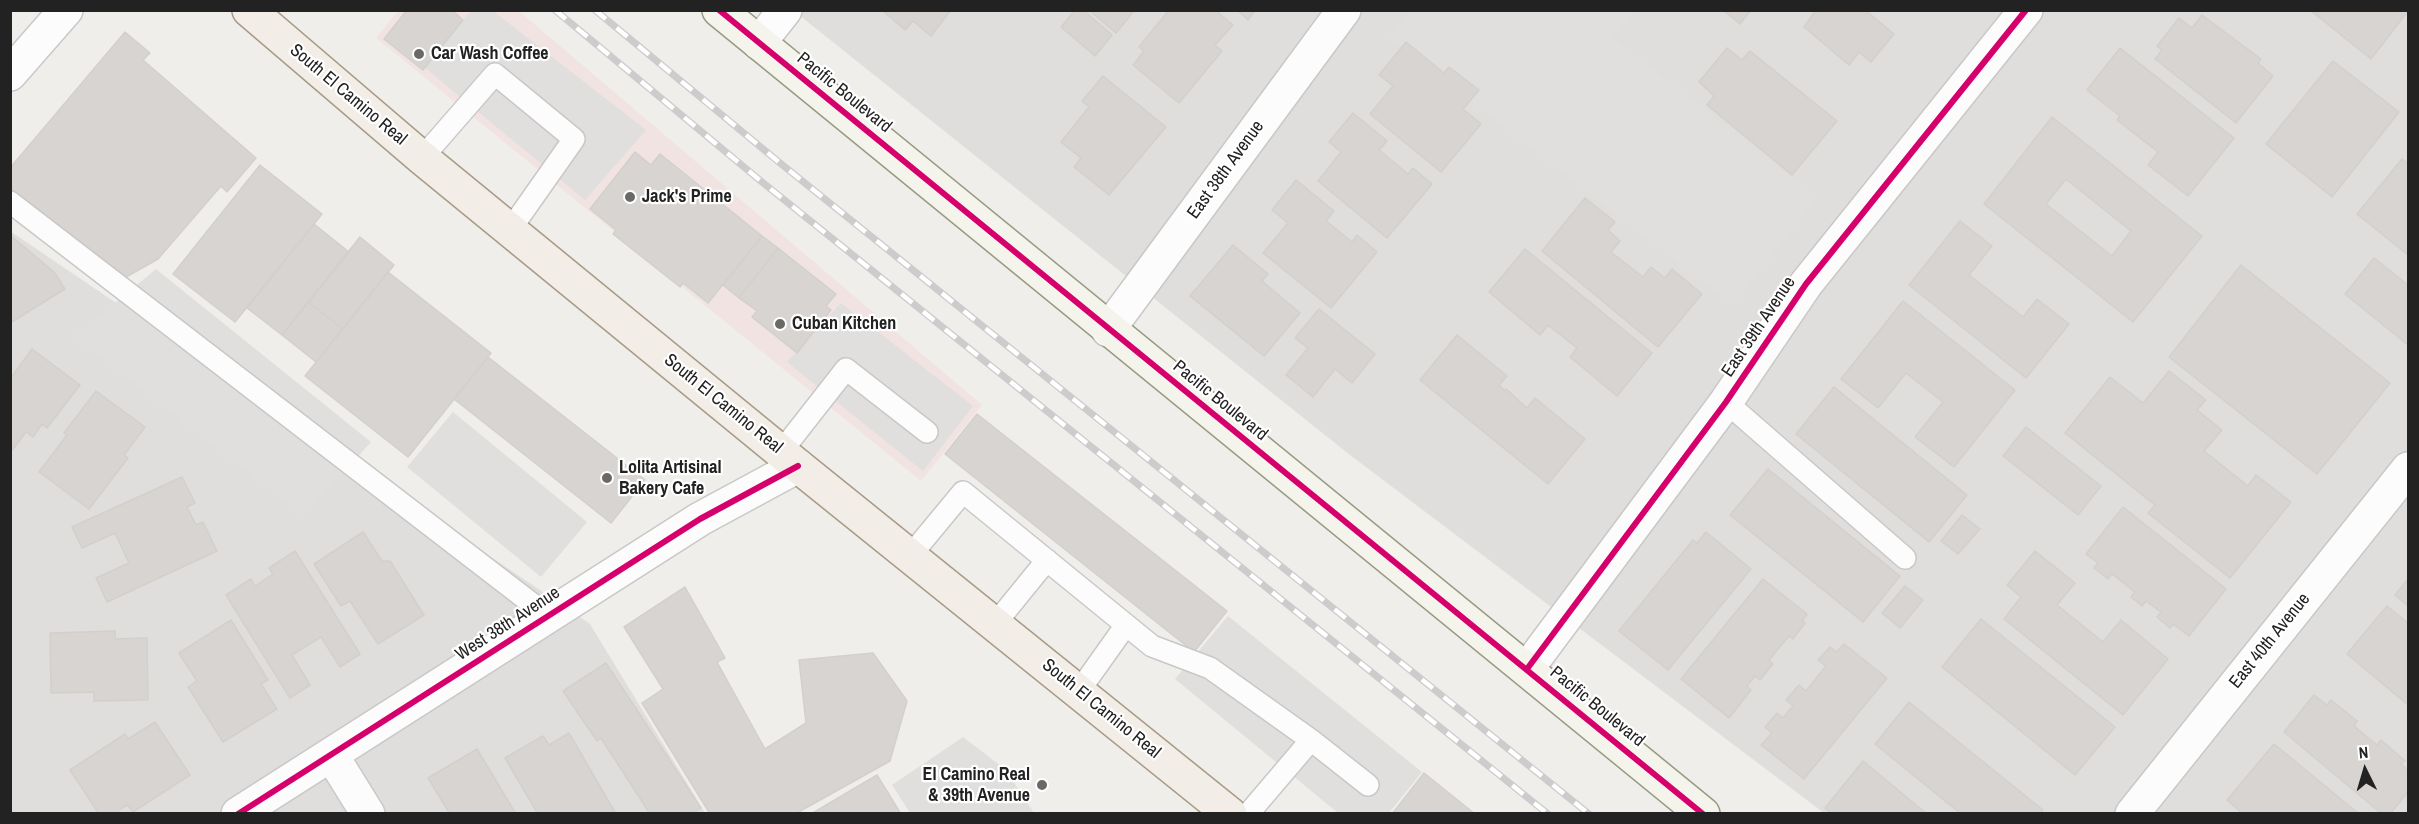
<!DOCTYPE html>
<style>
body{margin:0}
#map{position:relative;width:2419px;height:824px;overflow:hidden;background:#f0eeeb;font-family:"Archivo Narrow",sans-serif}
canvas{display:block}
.frame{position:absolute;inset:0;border:12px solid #222;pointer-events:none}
.north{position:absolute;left:2335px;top:740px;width:60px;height:60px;-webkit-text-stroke:4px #fff;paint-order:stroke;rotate:355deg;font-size:16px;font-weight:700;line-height:24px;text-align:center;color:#222}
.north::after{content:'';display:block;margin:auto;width:21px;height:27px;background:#222;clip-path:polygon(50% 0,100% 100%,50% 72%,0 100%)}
</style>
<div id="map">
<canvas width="2419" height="824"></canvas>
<div class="frame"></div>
<div class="north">N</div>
</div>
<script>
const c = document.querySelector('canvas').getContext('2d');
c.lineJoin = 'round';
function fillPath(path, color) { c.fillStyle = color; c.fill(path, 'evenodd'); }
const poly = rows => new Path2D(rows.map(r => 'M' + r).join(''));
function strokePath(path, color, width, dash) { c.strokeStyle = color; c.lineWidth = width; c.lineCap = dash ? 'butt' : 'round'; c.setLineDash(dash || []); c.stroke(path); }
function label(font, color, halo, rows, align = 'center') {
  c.font = font + ' "Archivo Narrow",sans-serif'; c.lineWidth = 4.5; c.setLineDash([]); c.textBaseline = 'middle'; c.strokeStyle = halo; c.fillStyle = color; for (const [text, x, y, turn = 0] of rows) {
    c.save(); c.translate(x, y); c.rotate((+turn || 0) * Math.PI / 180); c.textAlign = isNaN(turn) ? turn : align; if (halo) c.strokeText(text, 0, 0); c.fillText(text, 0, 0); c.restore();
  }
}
const residential = poly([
 [794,11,2408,11,2408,813,1824,813,1350,455],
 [10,231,590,624,705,813,11,813]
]);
const commercial = poly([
 [398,11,519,11,982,405,921,481,376,38]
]);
const parking = poly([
 [471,11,493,11,646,130,585,200,424,67],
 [1409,11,1634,11,1613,38,1818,197,1733,305,1388,37],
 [156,269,371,442,304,516,74,337],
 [841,303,973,406,923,471,787,362],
 [453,412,587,522,541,577,407,467],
 [1228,616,1422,772,1389,813,1338,813,1175,679],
 [963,737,1005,769,1034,813,910,813,892,785]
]);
const building = poly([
 [407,10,452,10,463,20,423,70,384,39,407,10],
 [882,10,951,10,931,36,913,21,905,30,882,10],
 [1075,10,1083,10,1112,35,1095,56,1061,27,1075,10],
 [1089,10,1131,10,1133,12,1116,33,1089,10],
 [1169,10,1215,10,1233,25,1215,45,1222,51,1179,103,1133,65,1144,51,1139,47,1169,10],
 [1237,10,1255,10,1248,20,1237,10],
 [1723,10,1751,10,1740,24,1723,10],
 [1816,10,1865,10,1894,34,1871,62,1859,52,1849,65,1804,27,1816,10],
 [2310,10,2408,10,2408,11,2371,59,2310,10],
 [2202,15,2261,59,2258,63,2273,76,2236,123,2155,59,2162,50,2157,46,2179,18,2192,28,2202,15],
 [125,32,150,53,143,60,256,158,227,192,221,186,158,259,119,281,10,188,10,168,125,32],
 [1406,42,1444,73,1449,67,1479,90,1463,109,1481,124,1441,172,1370,114,1393,86,1379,75,1406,42],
 [1727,48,1742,60,1750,51,1837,121,1792,175,1707,105,1714,96,1699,82,1727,48],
 [2120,48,2234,138,2188,196,2148,165,2158,152,2117,120,2120,116,2087,90,2120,48],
 [2333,61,2399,112,2332,197,2266,144,2333,61],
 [1103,76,1166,127,1109,195,1074,167,1081,158,1061,142,1089,107,1082,101,1103,76],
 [1353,113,1387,141,1379,150,1408,174,1413,168,1432,184,1387,238,1318,181,1341,152,1329,142,1353,113],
 [2052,117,2202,236,2133,322,1984,204,2052,117],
 [2066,179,2131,231,2112,256,2046,204,2066,179],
 [635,152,651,165,660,154,762,236,708,303,683,283,680,287,613,234,616,230,590,209,635,152],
 [2402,159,2408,164,2408,255,2357,214,2402,159],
 [260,165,322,214,235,322,173,274,260,165],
 [1296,180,1334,211,1326,221,1352,242,1357,235,1377,252,1331,308,1263,253,1288,223,1272,210,1296,180],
 [1585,198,1615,222,1608,230,1620,241,1611,252,1643,277,1651,267,1665,278,1672,269,1702,294,1658,347,1542,251,1585,198],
 [1960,221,1992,246,1969,275,2023,317,2037,299,2069,324,2026,378,1909,285,1960,221],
 [314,224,349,252,282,335,247,308,314,224],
 [10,235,54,272,65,289,10,323,10,235],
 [762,236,778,248,739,298,723,285,762,236],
 [360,237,394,265,343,329,308,302,360,237],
 [1233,245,1268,274,1262,281,1300,313,1264,356,1190,296,1233,245],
 [778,248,836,294,826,306,831,310,797,353,752,317,757,311,739,298,778,248],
 [1525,249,1652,353,1617,396,1570,357,1577,348,1548,325,1540,335,1489,292,1525,249],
 [2374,258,2408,285,2408,345,2345,294,2374,258],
 [2241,265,2390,383,2317,474,2169,357,2241,265],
 [388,272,491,353,408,457,305,376,388,272],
 [1903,301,2015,390,1954,467,1915,437,1943,402,1906,373,1878,408,1841,379,1903,301],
 [308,302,343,329,316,362,282,335,308,302],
 [1319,309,1375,354,1352,383,1335,369,1313,397,1286,375,1308,348,1295,338,1319,309],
 [1457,335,1507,376,1499,385,1505,391,1506,389,1527,408,1535,398,1585,439,1548,484,1420,380,1457,335],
 [32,349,80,385,47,428,42,424,33,437,26,432,10,453,10,373,13,375,32,349],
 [488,357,645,480,611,523,454,399,488,357],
 [2169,371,2206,400,2197,410,2222,430,2204,451,2248,486,2256,475,2291,502,2230,578,2148,513,2155,505,2065,433,2110,377,2143,403,2169,371],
 [1834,387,1967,495,1929,542,1796,434,1834,387],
 [96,391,145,427,124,455,128,458,89,509,39,472,67,435,64,433,96,391],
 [977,414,1227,611,1194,652,945,454,977,414],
 [2026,427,2101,486,2078,515,2003,456,2026,427],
 [1768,469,1900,576,1863,622,1730,515,1768,469],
 [182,477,195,503,187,507,196,525,203,522,217,551,107,602,96,578,129,563,115,533,82,548,72,527,182,477],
 [2123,507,2226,589,2189,636,2173,624,2170,628,2157,617,2161,612,2146,601,2142,606,2131,597,2135,592,2112,574,2108,579,2094,568,2098,563,2086,554,2123,507],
 [1962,515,1980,529,1958,554,1941,541,1962,515],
 [363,532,382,561,390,561,424,615,378,644,350,601,341,606,314,564,363,532],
 [1706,532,1751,569,1668,670,1619,631,1693,540,1697,543,1706,532],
 [295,551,360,654,340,667,321,637,292,655,310,685,290,698,226,595,251,579,255,586,273,574,269,568,295,551],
 [2035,551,2075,583,2057,605,2103,642,2121,620,2168,659,2123,715,2004,619,2021,597,2007,585,2035,551],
 [1763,579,1807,614,1802,621,1805,623,1793,639,1789,636,1769,660,1773,664,1760,680,1755,676,1747,686,1751,690,1729,718,1681,679,1763,579],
 [2408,579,2408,606,2395,595,2408,579],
 [1905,586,1923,600,1900,628,1882,613,1905,586],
 [685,587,725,658,717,662,765,749,806,723,799,660,873,653,907,701,890,761,795,814,710,814,642,703,663,689,624,627,685,587],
 [2387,606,2408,623,2408,705,2347,654,2387,606],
 [1981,619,2115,727,2075,775,1942,667,1981,619],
 [231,620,268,680,261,684,277,709,223,742,188,687,197,681,179,653,231,620],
 [115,631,115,639,147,638,148,700,94,701,94,692,51,693,50,633,115,631],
 [1844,644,1887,678,1804,779,1761,745,1772,733,1765,727,1777,713,1783,718,1793,706,1786,700,1799,685,1806,691,1826,666,1818,660,1830,647,1837,652,1844,644],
 [606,663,701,808,692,814,650,814,601,738,597,741,563,691,606,663],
 [2314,695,2327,705,2331,700,2357,721,2354,726,2377,745,2381,740,2405,761,2401,764,2408,770,2408,792,2390,814,2382,814,2284,732,2314,695],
 [1909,702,2043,810,2040,814,1961,814,1875,744,1909,702],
 [155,722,190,775,133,812,127,805,114,814,99,814,70,770,125,734,128,739,155,722],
 [569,733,616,814,538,814,505,758,543,736,549,745,569,733],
 [2274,744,2359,814,2243,814,2227,800,2274,744],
 [477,749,516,814,450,814,428,778,477,749],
 [1863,761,1927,814,1832,814,1825,808,1863,761],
 [1424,773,1475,814,1392,814,1424,773],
 [877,775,901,814,811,814,877,775]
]);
const lane = poly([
 [422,158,495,74,574,139,510,230],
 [10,202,548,616],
 [1726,402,1905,558],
 [781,452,846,369,927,432],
 [910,556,963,492,1152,646,1210,668,1311,740,1368,785],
 [995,624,1047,560],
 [1079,691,1126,625],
 [1248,814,1311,740]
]);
const street = poly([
 [759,43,785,10],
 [10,74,66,10],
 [1108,330,1344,10],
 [1527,669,1726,402,1806,284,2026,10],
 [332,756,368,814],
 [238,814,700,519,798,466],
 [2132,814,2408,469]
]);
const secondary = poly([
 [719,10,1703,814]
]);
const primary = poly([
 [249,10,422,158,798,466,1230,814]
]);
const rail = poly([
 [555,10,762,182,1548,814],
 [595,10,780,163,1589,814]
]);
const cycleway = poly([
 [719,10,1703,814],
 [1527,669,1726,402,1806,284,2026,10],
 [238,814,700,519,798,466]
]);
const markers = [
 [419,54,6,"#6a6968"],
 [630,197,6,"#6a6968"],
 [780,324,6,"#6a6968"],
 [607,478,6,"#6a6968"],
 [1042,785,6,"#6a6968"]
];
const poiNames = [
 ["Car Wash Coffee",431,54],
 ["Jack's Prime",642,197],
 ["Cuban Kitchen",792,324],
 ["Lolita Artisinal",619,468],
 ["Bakery Cafe",619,489],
 ["El Camino Real",1030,775,"right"],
 ["& 39th Avenue",1030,796,"right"]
];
const streetNames = [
 ["Pacific Boulevard",844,93,39],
 ["South El Camino Real",348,95,40],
 ["East 38th Avenue",1226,170,-54],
 ["East 39th Avenue",1759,327,-56],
 ["Pacific Boulevard",1220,401,39],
 ["South El Camino Real",723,404,39],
 ["West 38th Avenue",508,624,-33],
 ["East 40th Avenue",2270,641,-51],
 ["Pacific Boulevard",1597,707,39],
 ["South El Camino Real",1101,709,39]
];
fillPath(residential, '#dfdedc');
fillPath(commercial, '#f1e3e1');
fillPath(parking, '#e0dfde');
fillPath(building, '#d7d4d2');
strokePath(building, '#d3d0cc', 1.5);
strokePath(lane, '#c9c8c7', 24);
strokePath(street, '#c9c8c7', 36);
strokePath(secondary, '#999a82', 36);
strokePath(primary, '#a79c86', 36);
strokePath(lane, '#fdfcfc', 21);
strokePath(street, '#fdfcfc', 33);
strokePath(secondary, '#f4f4ed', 33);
strokePath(primary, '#f3ede7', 33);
strokePath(rail, '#ccc', 7);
strokePath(rail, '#fff', 4.5, [14]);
strokePath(cycleway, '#d6006c', 6);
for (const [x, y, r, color] of markers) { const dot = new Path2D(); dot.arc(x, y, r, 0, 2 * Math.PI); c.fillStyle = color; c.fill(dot); strokePath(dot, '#fff', 2); }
label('bold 18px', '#222', '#fff', poiNames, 'left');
label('18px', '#222', '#fff', streetNames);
</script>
